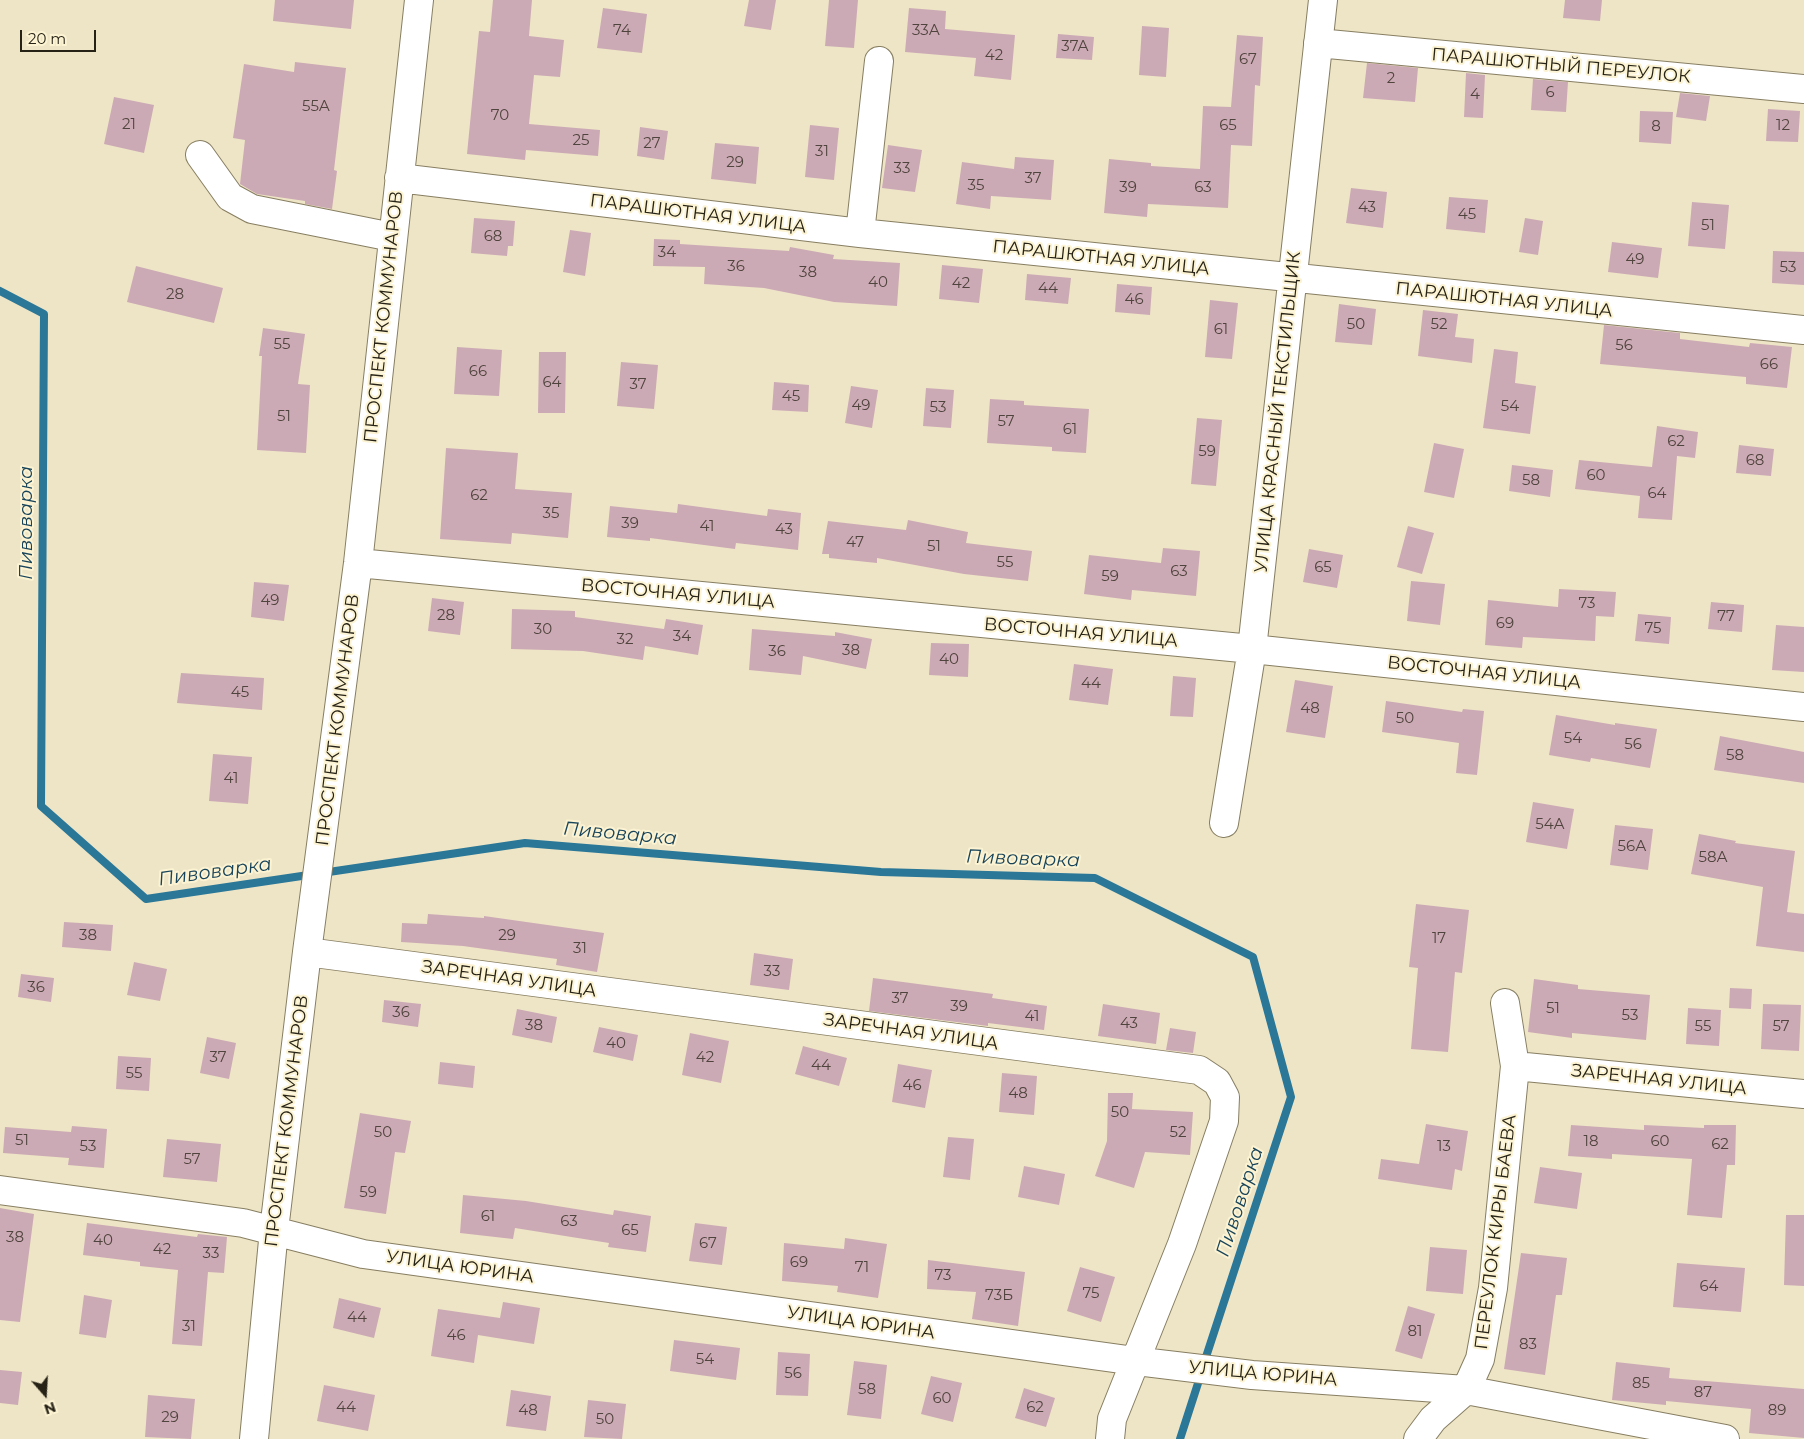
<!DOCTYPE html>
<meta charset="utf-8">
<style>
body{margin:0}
#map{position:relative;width:1804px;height:1439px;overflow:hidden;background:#eee5c6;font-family:Montserrat,sans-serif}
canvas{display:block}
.north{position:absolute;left:20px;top:1369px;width:50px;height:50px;-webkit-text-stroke:4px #fcf3d3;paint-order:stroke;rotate:161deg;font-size:14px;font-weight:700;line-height:20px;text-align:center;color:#262216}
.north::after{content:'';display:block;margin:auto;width:18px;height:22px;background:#262216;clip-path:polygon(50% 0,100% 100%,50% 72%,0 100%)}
.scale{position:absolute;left:20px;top:30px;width:76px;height:22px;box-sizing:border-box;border:2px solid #262216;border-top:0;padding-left:6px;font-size:15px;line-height:18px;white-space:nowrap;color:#262216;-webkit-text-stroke:4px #fcf3d3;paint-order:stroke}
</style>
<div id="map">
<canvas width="1804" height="1439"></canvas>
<div class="north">N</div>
<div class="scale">20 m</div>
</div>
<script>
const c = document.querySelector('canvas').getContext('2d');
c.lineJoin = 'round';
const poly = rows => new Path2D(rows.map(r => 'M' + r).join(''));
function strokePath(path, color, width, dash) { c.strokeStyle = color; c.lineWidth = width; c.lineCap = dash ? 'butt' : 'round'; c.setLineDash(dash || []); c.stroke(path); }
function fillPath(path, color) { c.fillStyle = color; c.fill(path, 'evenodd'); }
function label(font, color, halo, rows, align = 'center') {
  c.font = font + ' Montserrat,sans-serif'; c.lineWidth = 4; c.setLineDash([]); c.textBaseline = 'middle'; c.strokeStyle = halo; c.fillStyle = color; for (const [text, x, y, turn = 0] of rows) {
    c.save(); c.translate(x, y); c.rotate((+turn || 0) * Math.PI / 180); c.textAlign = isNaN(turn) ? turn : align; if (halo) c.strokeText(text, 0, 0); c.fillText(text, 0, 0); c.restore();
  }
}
const stream = poly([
 [0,291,44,314,41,806,146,899,525,843,881,872,1095,878,1253,957,1291,1097,1204,1363],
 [1180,1439,1201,1374]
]);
const building = poly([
 [275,0,354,0,351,29,273,21],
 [493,0,532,0,529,36,564,40,560,77,534,75,529,124,600,130,598,156,526,150,525,160,467,154,479,31,490,32],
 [749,0,776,0,771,30,744,26],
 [829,0,858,0,854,48,825,46],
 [1565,0,1602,0,1600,21,1563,18],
 [603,8,647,14,642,53,597,48],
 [909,8,946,11,945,29,1015,35,1011,80,974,76,976,58,905,52],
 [1142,26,1169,28,1166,77,1139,75],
 [1058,34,1094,37,1092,60,1056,58],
 [1237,35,1263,37,1260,86,1255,85,1252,146,1231,145,1228,208,1148,204,1147,217,1104,213,1109,159,1151,163,1151,166,1200,169,1203,106,1231,107],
 [295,62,346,68,334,170,337,171,332,209,305,204,305,201,257,194,240,184,245,140,233,138,244,64,294,72],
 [1367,63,1418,68,1415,102,1363,98],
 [1466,73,1485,75,1483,118,1464,117],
 [1533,79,1568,82,1566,112,1531,110],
 [1680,93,1710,96,1706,121,1676,117],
 [114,97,154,105,144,153,104,144],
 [1768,109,1800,111,1798,142,1766,141],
 [1640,111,1673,112,1671,144,1639,142],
 [810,125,839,128,834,180,805,177],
 [640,127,668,131,664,160,637,156],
 [715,143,759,147,756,184,711,179],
 [888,145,922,150,915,192,882,188],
 [1015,157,1054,160,1051,200,991,196,990,209,956,204,962,162,1014,169],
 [1351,188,1387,192,1383,228,1346,223],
 [1449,197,1488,200,1485,233,1446,229],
 [1692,202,1729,205,1725,249,1688,246],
 [474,218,515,221,513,246,508,246,507,256,471,253],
 [1525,218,1543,221,1538,255,1519,252],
 [570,230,591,233,585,276,563,272],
 [654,239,680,240,680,244,789,251,790,247,834,255,833,259,900,263,897,306,834,302,764,288,704,284,705,267,653,266],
 [1612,242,1662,248,1658,278,1608,272],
 [1773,251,1804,252,1804,285,1772,283],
 [942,265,983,269,979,303,939,299],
 [136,266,223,288,214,323,127,302],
 [1027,274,1071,278,1068,304,1025,300],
 [1117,284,1152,287,1150,315,1115,312],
 [1210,300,1238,303,1232,359,1205,357],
 [1339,304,1376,309,1372,345,1335,342],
 [1423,310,1458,314,1455,337,1474,339,1472,363,1418,356],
 [1604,325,1680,333,1680,339,1749,347,1750,343,1792,347,1787,388,1746,384,1746,377,1600,364],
 [263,328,305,334,298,384,310,385,306,453,257,450,262,356,259,356],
 [457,347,502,350,499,396,454,394],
 [1494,349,1518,352,1515,383,1536,386,1530,434,1483,428],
 [539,352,566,352,565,413,538,413],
 [621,362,658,365,654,409,617,406],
 [774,382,809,385,808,412,772,410],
 [851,386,878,390,872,428,845,423],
 [926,388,954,390,951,428,923,426],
 [990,399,1024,401,1024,405,1089,409,1086,453,1052,451,1052,447,987,443],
 [1197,418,1222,420,1216,486,1191,484],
 [1657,426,1698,432,1695,458,1677,456,1672,520,1638,518,1640,496,1575,489,1579,460,1652,467],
 [1434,443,1464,449,1454,498,1424,492],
 [1739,445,1774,449,1771,476,1736,473],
 [446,448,518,453,515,489,572,493,568,538,512,533,511,544,440,539],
 [1512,465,1553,470,1550,497,1509,491],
 [678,504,767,516,768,509,801,513,798,550,736,543,735,549,650,538,650,541,607,537,610,506,677,513],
 [908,520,968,532,966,543,1032,551,1028,581,964,574,877,558,877,563,829,558,829,554,822,554,828,521,906,530],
 [1408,526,1434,533,1422,574,1397,567],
 [1163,548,1200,551,1196,596,1132,590,1131,600,1084,594,1089,555,1161,563],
 [1309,549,1343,555,1337,588,1303,582],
 [1411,581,1445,584,1440,625,1407,621],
 [254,582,289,585,284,621,251,617],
 [1559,589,1616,592,1614,617,1596,616,1595,641,1523,637,1522,648,1485,645,1488,600,1558,607],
 [432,598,464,602,460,635,428,631],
 [1711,602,1744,605,1742,632,1708,629],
 [512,609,575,611,575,617,664,629,666,619,703,625,698,655,645,646,643,660,583,651,511,649],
 [1638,614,1671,617,1669,644,1635,641],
 [1776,625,1804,627,1804,672,1772,670],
 [752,629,835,636,835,632,872,639,866,669,803,656,801,675,749,670],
 [931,643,969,644,968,677,929,675],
 [1074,664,1113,669,1108,705,1069,700],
 [181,673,264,678,262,710,177,703],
 [1173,676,1196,678,1193,717,1170,716],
 [1295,680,1333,686,1325,738,1286,732],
 [1386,701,1462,712,1463,709,1484,711,1477,775,1456,773,1459,743,1382,732],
 [1556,715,1615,725,1615,723,1657,729,1650,768,1591,758,1590,762,1549,755],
 [1720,736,1804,752,1804,783,1714,770],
 [213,754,252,757,248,804,209,801],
 [1533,802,1574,809,1567,849,1526,842],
 [1615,825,1653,829,1648,870,1610,865],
 [1699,834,1736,841,1735,843,1795,851,1787,912,1804,914,1804,952,1756,946,1763,887,1691,874],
 [1416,904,1469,910,1462,973,1455,972,1448,1052,1411,1049,1418,968,1409,967],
 [428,914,484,918,484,916,604,933,597,972,556,965,557,959,463,946,401,942,402,923,427,924],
 [64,922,113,925,111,951,62,947],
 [754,953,793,959,789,990,750,985],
 [134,962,167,969,160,1001,127,995],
 [21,974,54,978,51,1002,18,997],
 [873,978,993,994,992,998,1047,1006,1044,1030,988,1023,988,1026,869,1011],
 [1534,979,1578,985,1578,989,1650,995,1646,1040,1572,1033,1572,1038,1528,1032],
 [1730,988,1752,989,1751,1009,1729,1008],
 [384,1000,421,1004,418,1027,382,1022],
 [1103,1004,1160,1013,1156,1044,1098,1036],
 [1763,1004,1801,1005,1799,1051,1761,1049],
 [1688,1008,1721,1010,1719,1046,1686,1044],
 [517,1009,557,1017,552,1043,512,1035],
 [599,1027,638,1035,633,1061,593,1052],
 [1170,1028,1196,1032,1193,1053,1166,1050],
 [690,1033,729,1041,721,1083,682,1075],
 [207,1037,236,1043,229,1079,200,1073],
 [803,1046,847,1058,839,1086,795,1074],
 [118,1056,151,1058,149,1091,116,1089],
 [440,1062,475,1066,473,1088,438,1084],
 [898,1064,932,1070,925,1108,892,1102],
 [1002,1073,1037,1076,1034,1115,999,1112],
 [1108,1093,1133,1093,1132,1109,1193,1112,1190,1155,1145,1152,1134,1188,1095,1176,1107,1141],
 [360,1113,411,1121,405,1153,395,1152,386,1214,344,1208],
 [1426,1124,1468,1131,1462,1171,1455,1169,1452,1190,1378,1179,1381,1159,1419,1164],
 [1571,1125,1644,1130,1644,1125,1704,1128,1704,1125,1736,1125,1735,1165,1727,1165,1722,1218,1687,1215,1692,1159,1612,1154,1612,1159,1568,1156],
 [72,1126,107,1129,104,1168,68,1165,69,1158,3,1153,5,1127,71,1132],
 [948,1137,974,1139,970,1180,943,1177],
 [167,1139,221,1144,217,1182,163,1177],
 [1024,1166,1065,1174,1059,1205,1018,1197],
 [1540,1167,1582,1173,1577,1209,1534,1203],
 [463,1195,526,1201,613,1215,614,1210,651,1216,646,1252,608,1247,609,1243,515,1228,513,1239,460,1233],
 [0,1208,34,1214,20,1322,0,1320],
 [1786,1215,1804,1215,1804,1286,1784,1285],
 [87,1223,197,1237,198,1234,227,1237,224,1273,208,1272,202,1346,172,1344,178,1270,140,1266,140,1262,83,1255],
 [695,1223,727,1227,722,1265,689,1261],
 [845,1238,887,1244,878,1298,837,1292,838,1286,782,1281,784,1243,844,1249],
 [1430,1247,1467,1250,1463,1294,1426,1291],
 [1521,1253,1567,1258,1562,1295,1556,1295,1545,1375,1504,1369],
 [928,1260,1025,1272,1018,1326,972,1319,976,1292,927,1289],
 [1677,1263,1745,1268,1741,1312,1673,1307],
 [1080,1267,1115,1277,1101,1322,1067,1311],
 [84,1295,112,1300,106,1338,79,1334],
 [339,1298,381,1308,374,1338,333,1328],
 [503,1302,540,1308,534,1344,478,1335,474,1363,431,1356,438,1309,500,1318],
 [1408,1306,1435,1314,1422,1359,1395,1351],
 [674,1340,740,1348,736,1380,670,1371],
 [778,1352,810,1354,808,1396,776,1395],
 [854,1361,887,1365,881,1419,847,1415],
 [1616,1362,1670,1368,1669,1378,1804,1389,1804,1438,1749,1433,1751,1409,1666,1401,1666,1405,1612,1400],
 [0,1370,22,1372,18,1405,0,1403],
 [931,1376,962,1383,953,1422,921,1414],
 [324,1385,375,1395,368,1431,317,1421],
 [1024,1388,1055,1398,1046,1427,1015,1418],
 [511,1390,551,1396,546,1431,506,1426],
 [148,1395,195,1399,191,1439,145,1437],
 [588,1400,626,1404,622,1439,584,1437]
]);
const minor = poly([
 [1318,43,1804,89],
 [200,155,230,197,252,209,392,237],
 [399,178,860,233,1804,330],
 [860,233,879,61],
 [358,563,1252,649,1804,707],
 [1224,823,1252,649,1323,0],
 [307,952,1199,1070,1217,1082,1225,1097,1224,1121,1182,1244,1112,1419,1110,1439],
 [1515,1066,1804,1094],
 [0,1190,243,1223,363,1254,1135,1361,1252,1375,1466,1390,1725,1439],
 [254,1439,274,1230,307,952,358,563,419,0],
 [1418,1439,1433,1419,1466,1390,1480,1359,1493,1288,1515,1066,1505,1003]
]);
const numberNames = [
 ["74",622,31],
 ["33А",926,31],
 ["37А",1075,47],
 ["42",994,56],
 ["67",1248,60],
 ["2",1391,79],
 ["6",1550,93],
 ["4",1475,95],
 ["55А",316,107],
 ["70",500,116],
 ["21",129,125],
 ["65",1228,126],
 ["12",1783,126],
 ["8",1656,127],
 ["25",581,141],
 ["27",652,144],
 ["31",822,152],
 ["29",735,163],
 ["33",902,169],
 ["37",1033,179],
 ["35",976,186],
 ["39",1128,188],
 ["63",1203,188],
 ["43",1367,208],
 ["45",1467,215],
 ["51",1708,226],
 ["68",493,237],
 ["34",667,253],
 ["49",1635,260],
 ["36",736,267],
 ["53",1788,268],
 ["38",808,273],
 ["40",878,283],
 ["42",961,284],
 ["44",1048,289],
 ["28",175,295],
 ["46",1134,300],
 ["50",1356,325],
 ["52",1439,325],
 ["61",1221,330],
 ["55",282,345],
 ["56",1624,346],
 ["66",1769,365],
 ["66",478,372],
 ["64",552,383],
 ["37",638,385],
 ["45",791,397],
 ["49",861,406],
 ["54",1510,407],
 ["53",938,408],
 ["51",284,417],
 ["57",1006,422],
 ["61",1070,430],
 ["62",1676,442],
 ["59",1207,452],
 ["68",1755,461],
 ["60",1596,476],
 ["58",1531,481],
 ["64",1657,494],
 ["62",479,496],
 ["35",551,514],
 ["39",630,524],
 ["41",707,527],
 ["43",784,530],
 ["47",855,543],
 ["51",934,547],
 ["55",1005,563],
 ["65",1323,568],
 ["63",1179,572],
 ["59",1110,577],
 ["49",270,601],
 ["73",1587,604],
 ["28",446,616],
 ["77",1726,617],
 ["69",1505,624],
 ["75",1653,629],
 ["30",543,630],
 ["34",682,637],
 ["32",625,640],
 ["38",851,651],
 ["36",777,652],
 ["40",949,660],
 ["44",1091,684],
 ["45",240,693],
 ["48",1310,709],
 ["50",1405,719],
 ["54",1573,739],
 ["56",1633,745],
 ["58",1735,756],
 ["41",231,779],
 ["54А",1550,825],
 ["56А",1632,847],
 ["58А",1713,858],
 ["38",88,936],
 ["29",507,936],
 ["17",1439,939],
 ["31",580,949],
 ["33",772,972],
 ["36",36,988],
 ["37",900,999],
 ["39",959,1007],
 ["51",1553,1009],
 ["36",401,1013],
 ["53",1630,1016],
 ["41",1032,1017],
 ["43",1129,1024],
 ["38",534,1026],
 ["55",1703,1027],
 ["57",1781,1027],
 ["40",616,1044],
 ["37",218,1058],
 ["42",705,1058],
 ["44",821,1066],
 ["55",134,1074],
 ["46",912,1086],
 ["48",1018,1094],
 ["50",1120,1113],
 ["50",383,1133],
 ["52",1178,1133],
 ["51",22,1141],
 ["18",1591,1142],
 ["60",1660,1142],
 ["62",1720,1145],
 ["53",88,1147],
 ["13",1444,1147],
 ["57",192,1160],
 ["59",368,1193],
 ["61",488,1217],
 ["63",569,1222],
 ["65",630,1231],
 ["38",15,1238],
 ["40",103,1241],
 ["67",708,1244],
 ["42",162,1250],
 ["33",211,1254],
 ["69",799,1263],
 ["71",862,1268],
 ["73",943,1276],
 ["64",1709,1287],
 ["75",1091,1294],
 ["73Б",999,1296],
 ["44",357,1318],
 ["31",189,1327],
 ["81",1415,1332],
 ["46",456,1336],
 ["83",1528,1345],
 ["54",705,1360],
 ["56",793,1374],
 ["85",1641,1384],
 ["58",867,1390],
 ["87",1703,1393],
 ["60",942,1399],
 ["44",346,1408],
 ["62",1035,1408],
 ["48",528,1411],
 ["89",1777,1411],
 ["29",170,1418],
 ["50",605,1420]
];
const streetNames = [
 ["ПАРАШЮТНЫЙ ПЕРЕУЛОК",1561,66,5],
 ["ПАРАШЮТНАЯ УЛИЦА",698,214,7],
 ["ПАРАШЮТНАЯ УЛИЦА",1101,258,6],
 ["ПАРАШЮТНАЯ УЛИЦА",1504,300,6],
 ["ПРОСПЕКТ КОММУНАРОВ",384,317,-84],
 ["УЛИЦА КРАСНЫЙ ТЕКСТИЛЬЩИК",1278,412,-84],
 ["ВОСТОЧНАЯ УЛИЦА",678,594,5],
 ["ВОСТОЧНАЯ УЛИЦА",1081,633,5],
 ["ВОСТОЧНАЯ УЛИЦА",1484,673,6],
 ["ПРОСПЕКТ КОММУНАРОВ",338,720,-83],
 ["ЗАРЕЧНАЯ УЛИЦА",509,979,8],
 ["ЗАРЕЧНАЯ УЛИЦА",911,1032,8],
 ["ЗАРЕЧНАЯ УЛИЦА",1659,1080,6],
 ["ПРОСПЕКТ КОММУНАРОВ",287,1121,-83],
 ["ПЕРЕУЛОК КИРЫ БАЕВА",1496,1232,-83],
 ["УЛИЦА ЮРИНА",460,1267,8],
 ["УЛИЦА ЮРИНА",861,1323,8],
 ["УЛИЦА ЮРИНА",1263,1374,5]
];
const waterNames = [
 ["Пивоварка",26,523,-90],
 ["Пивоварка",620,834,5],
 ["Пивоварка",1023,859,2],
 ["Пивоварка",215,872,-8],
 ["Пивоварка",1240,1202,-72]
];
strokePath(stream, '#2a7798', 8);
fillPath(building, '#ccaab5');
strokePath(minor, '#877e62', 30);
strokePath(minor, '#fff', 28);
label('15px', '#50443e', null, numberNames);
label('18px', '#262216', '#fcf3d3', streetNames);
label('italic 19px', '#18445a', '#fcf3d3', waterNames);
</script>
